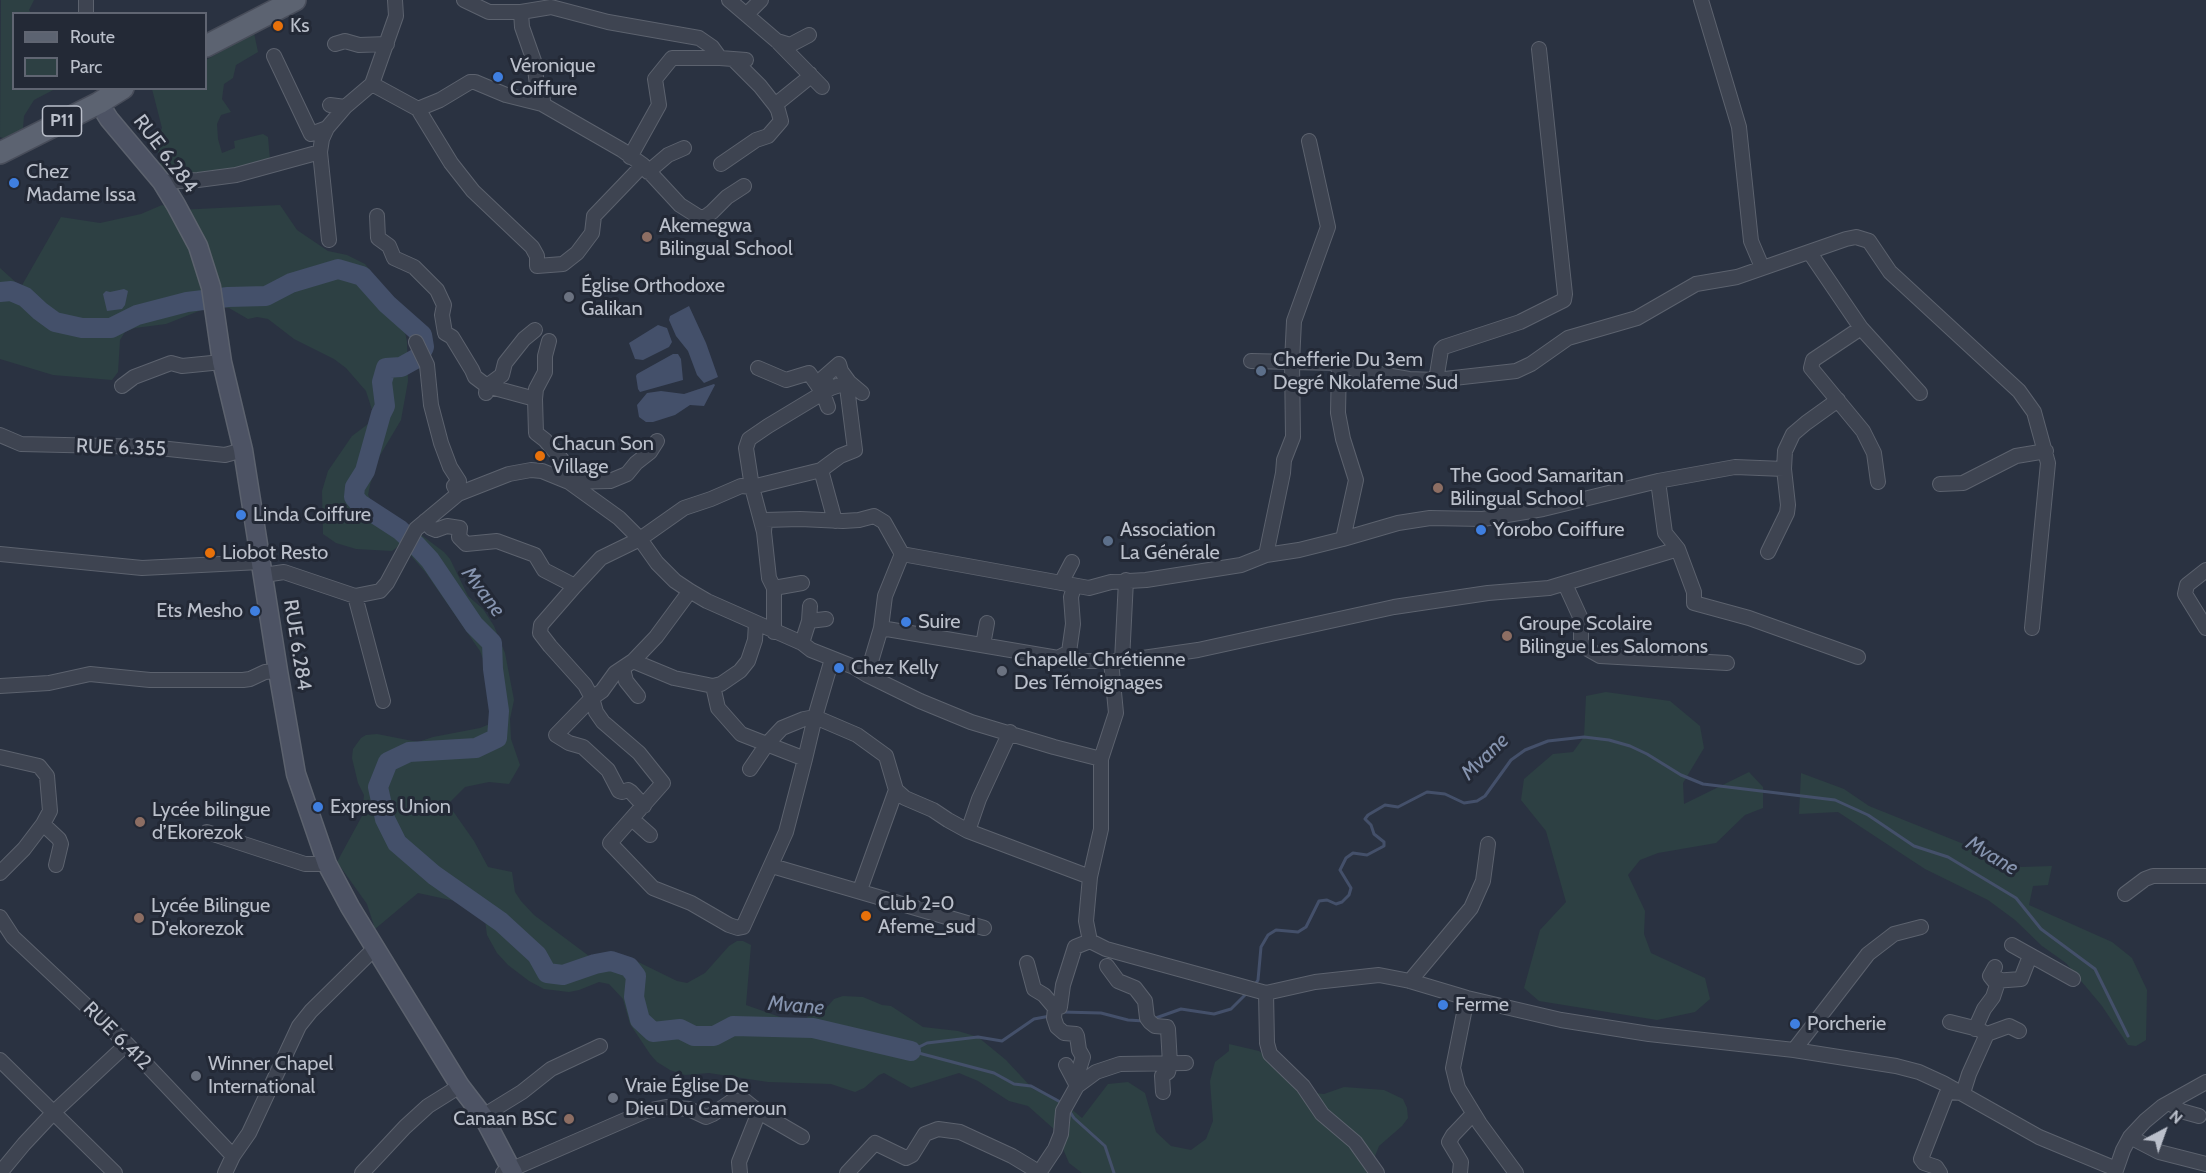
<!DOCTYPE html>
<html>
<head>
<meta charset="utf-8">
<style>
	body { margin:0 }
	#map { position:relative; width:2206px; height:1173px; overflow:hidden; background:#2a3241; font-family:Cabin,sans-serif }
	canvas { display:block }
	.legend { position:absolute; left:12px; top:12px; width:195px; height:78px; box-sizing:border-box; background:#232936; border:2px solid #606572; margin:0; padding:8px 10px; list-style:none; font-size:18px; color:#bbc0cb }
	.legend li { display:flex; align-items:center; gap:12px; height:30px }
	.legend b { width:30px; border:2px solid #606572 }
	.north { position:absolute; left:2134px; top:1101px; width:60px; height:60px; -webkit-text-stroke:4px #232936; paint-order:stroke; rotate:41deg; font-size:16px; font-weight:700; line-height:24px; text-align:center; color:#bbc0cb }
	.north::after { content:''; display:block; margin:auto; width:21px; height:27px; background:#bbc0cb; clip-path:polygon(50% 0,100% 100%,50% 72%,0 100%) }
</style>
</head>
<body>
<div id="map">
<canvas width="2206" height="1173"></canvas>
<ul class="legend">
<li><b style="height:8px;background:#5c6371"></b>Route</li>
<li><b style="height:16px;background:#2d4043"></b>Parc</li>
</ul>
<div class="north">N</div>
</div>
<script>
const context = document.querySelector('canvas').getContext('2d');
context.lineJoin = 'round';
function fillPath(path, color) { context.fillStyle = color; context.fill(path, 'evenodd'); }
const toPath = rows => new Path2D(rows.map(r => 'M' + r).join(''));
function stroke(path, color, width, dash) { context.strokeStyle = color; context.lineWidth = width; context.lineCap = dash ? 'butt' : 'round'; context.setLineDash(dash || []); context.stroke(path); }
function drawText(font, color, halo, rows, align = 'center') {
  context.font = font + ' Cabin,sans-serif'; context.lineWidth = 6; context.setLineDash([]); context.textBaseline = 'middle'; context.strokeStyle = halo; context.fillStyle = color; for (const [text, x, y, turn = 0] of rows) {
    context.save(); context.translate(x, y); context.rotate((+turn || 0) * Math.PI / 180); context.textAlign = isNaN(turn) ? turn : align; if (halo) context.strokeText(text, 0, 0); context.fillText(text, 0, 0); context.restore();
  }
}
fillPath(toPath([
	[1,0,34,0,29,10,31,13,14,14,14,88,55,89,34,100,24,116,23,128,6,139,0,137],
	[254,33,258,52,236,65,233,78,224,84,222,99,231,112,221,115,217,124,218,139,222,153,235,148,234,141,263,134,268,137,270,160,239,171,199,174,162,172,158,154,160,133,162,128,152,89,206,88,206,60],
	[162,205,178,210,280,205,297,230,328,251,347,255,365,264,390,296,403,322,407,342,408,381,401,420,379,457,370,485,368,495,377,511,420,534,444,552,450,559,468,596,483,609,494,626,505,653,514,700,510,719,511,739,520,765,509,784,489,782,465,787,448,804,474,841,488,867,512,872,515,892,521,901,534,915,589,956,626,956,677,981,687,983,705,973,729,946,737,941,743,941,751,945,746,1005,797,1023,828,1006,834,999,843,996,863,997,882,1005,891,1006,923,1027,958,1031,978,1037,1006,1060,1033,1089,1063,1102,1082,1118,1108,1084,1128,1082,1145,1093,1156,1132,1171,1146,1191,1150,1206,1139,1213,1121,1210,1081,1215,1062,1229,1051,1229,1044,1259,1051,1283,1071,1295,1088,1304,1092,1324,1094,1344,1087,1384,1090,1403,1099,1407,1108,1408,1118,1402,1126,1379,1146,1375,1156,1376,1173,1082,1173,1069,1163,1055,1130,1028,1106,1009,1101,978,1081,959,1073,911,1088,884,1073,879,1075,864,1088,855,1092,831,1084,768,1082,709,1073,685,1075,670,1070,657,1062,650,1054,630,1024,623,999,609,984,599,982,579,990,569,992,544,989,529,981,508,965,497,953,487,935,485,920,478,912,455,901,418,893,375,929,367,904,337,862,362,816,364,795,358,783,352,758,353,749,361,738,366,735,377,734,418,742,433,737,480,728,492,723,493,715,487,694,484,662,480,651,426,573,406,550,400,545,392,551,356,549,336,543,323,534,322,491,328,471,352,436,368,424,374,416,366,391,346,368,334,359,294,339,268,319,257,317,248,319,229,308,219,307,209,307,166,324,135,328,125,332,120,340,118,372,112,380,53,375,0,359,0,268,21,287,61,217,100,223,141,214],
	[1606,692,1670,701,1700,726,1704,748,1683,783,1684,804,1749,772,1763,787,1763,808,1745,815,1716,843,1658,853,1640,860,1628,875,1645,911,1644,934,1651,953,1705,978,1710,999,1695,1012,1657,1020,1539,1001,1524,988,1540,930,1566,902,1546,831,1521,800,1524,779,1553,754,1573,752,1584,737,1586,696],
	[1801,773,1844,789,1869,806,2021,867,2052,866,2048,885,2033,886,2029,905,2112,942,2132,958,2147,990,2146,1040,2136,1046,2128,1045,2102,1006,2066,963,2042,946,2015,920,1988,900,1925,869,1838,812,1799,814]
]), '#2d4043');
fillPath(toPath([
	[124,289,128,291,125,305,122,309,107,311,103,294,106,291,110,292],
	[689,306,706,343,718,377,704,383,697,375,688,351,676,336,669,320,670,316],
	[658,325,667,328,672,342,669,347,643,360,635,359,629,343],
	[673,354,678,354,681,359,683,380,640,392,638,389,636,376,637,374],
	[714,384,715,385,704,406,690,405,675,415,653,422,646,422,639,417,637,405,647,393,661,391,684,394]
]), '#44506a');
stroke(toPath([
	[1254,986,1258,980,1261,947,1268,935,1276,930,1298,932,1306,927,1319,901,1327,900,1336,904,1342,902,1349,895,1351,888,1340,870,1346,858,1353,853,1367,855,1384,846,1384,842,1374,834,1371,825,1365,819,1368,815,1385,805,1398,807,1427,792,1445,794,1464,803,1477,801,1485,796,1511,760,1525,750,1548,741,1584,737,1609,740,1630,746,1647,754,1681,775,1703,784,1835,800,1868,815,1914,846,1948,857,2016,898,2041,929,2095,969,2128,1036],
	[1062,1012,1101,1013,1128,1020,1144,1021],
	[1153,1019,1181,1009,1214,1014,1231,1009,1247,993],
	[911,1051,927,1043,978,1037,1002,1041,1034,1019,1050,1016],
	[911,1051,994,1073,1014,1084,1031,1086,1064,1104],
	[1068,1109,1074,1118,1105,1146,1114,1173]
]), '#44506a', 3);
stroke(toPath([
	[0,292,11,291,25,297,40,311,55,322,82,328,111,328,137,315,187,302,228,297,266,296,291,283,338,269,362,276,387,304,422,335,424,347,419,357,401,367,386,368,382,382,385,406,381,414,365,471,355,487,354,497,360,504,400,530,417,546,430,560,474,625,492,643,493,669,499,711,497,738,476,748,409,752,388,762,378,787,385,819,397,843,434,875,501,922,537,955,547,973,563,975,595,964,611,961,629,967,636,976,634,997,640,1020,653,1032,680,1029,694,1036,714,1036,733,1026,813,1028,911,1051]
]), '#44506a', 20);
const street = toPath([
	[86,0,86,14],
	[464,0,489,12,521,12,551,7,608,22,699,38,712,47,720,58],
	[729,0,777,41,822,87],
	[1701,0,1739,127,1751,241,1762,267],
	[521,12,522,27,534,61,537,85,543,100,542,104],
	[747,14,761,0],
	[777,41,790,45,809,35],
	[335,44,345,41,359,45,387,44],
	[274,56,311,134,327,128],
	[372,84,418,109,451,163,473,191,532,247,537,256,537,266,563,264,577,253,592,233,594,216,643,165],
	[330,105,345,107],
	[775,105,806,80,810,74],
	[418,109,440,100,470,82,475,82,506,95,542,104,622,150,643,165,680,205,699,217,705,217,712,212,727,197,744,186],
	[1309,141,1328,227,1294,321,1292,362,1339,363,1356,370,1409,379,1436,380,1516,371,1531,364,1568,338,1637,318,1696,284,1737,277,1846,239,1856,237,1869,241,1890,272,2019,391,2034,412,2048,463,2032,628],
	[630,157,659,105,655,79,672,58,720,58,746,60],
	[721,164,756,140,768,136,781,121,778,110,775,105,760,86,733,59],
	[648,172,668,155,684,148],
	[162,182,198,180,236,175,320,152],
	[377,216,378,238,389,246,394,258,414,267,437,290,444,305,442,315,445,333,452,337,472,370,475,377,487,386,535,399,536,433,545,440,569,468,568,479,569,482,610,481,627,474,636,463,650,452,657,441],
	[329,240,320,152,322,139,327,128,345,107,372,84,396,16,395,0],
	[1810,253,1861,328,1920,393],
	[1861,328,1813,360,1811,368,1863,431,1874,453,1878,482],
	[416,342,427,365,431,405,441,443,450,467,459,481,454,486,458,494],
	[758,368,786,380,809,373,823,393,828,407],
	[1436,380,1441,350,1444,347,1520,322,1564,300,1565,294,1539,49],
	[122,386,134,377,171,363,182,366,222,362],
	[486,393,487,386,502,375,505,363,524,339,535,330],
	[535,399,536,389,545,372,545,356,549,341],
	[0,435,21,444,150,447,225,455,243,450],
	[821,470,835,521],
	[1658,481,1665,533,1678,549,1694,592,1694,603,1749,618,1858,657],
	[1940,484,1963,483,2016,456,2046,451],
	[425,521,431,528,436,530,447,526,460,528,459,537,466,544,497,541,535,555,544,570,575,586,601,558,640,539,684,508,711,499,741,486,752,487,821,470,840,456,855,450,847,387,849,382,841,371,839,364,823,378,831,388],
	[764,532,765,520,800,519,843,521,859,520,874,516,884,522,902,554],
	[1343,539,1398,523,1430,518,1483,519,1543,509,1658,481,1735,467,1784,469],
	[1768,552,1787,513,1788,505,1784,469,1785,451,1793,434,1806,423,1838,400],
	[0,554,142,568,260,562],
	[1266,555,1299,550,1343,539,1356,480,1343,439,1338,413,1339,363],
	[2206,570,2187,585,2185,594,2206,628],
	[264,575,284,572,355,596,380,591,387,583,416,529,458,494,509,474,531,470,542,471,569,482,619,518,640,539,657,563,675,581,690,591,707,601,802,643,811,650,854,667,867,675,881,628,885,596,902,554,1089,588,1111,582,1146,580,1241,565,1266,555,1283,473,1284,460,1293,437,1292,362,1251,361],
	[1061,583,1072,562],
	[1565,584,1581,619,1581,642,1586,648,1600,656,1727,663],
	[575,586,541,625,540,633,550,646,585,685,592,698,556,735,569,743,583,747,608,770,619,791,622,792,628,790,631,792,644,806],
	[774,588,802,583],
	[690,591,656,637,633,661,615,673,602,691,592,698,596,712,603,722,639,753,663,783,610,843,653,888,691,903,729,925,738,928,743,927,786,832,805,759],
	[355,596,383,701],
	[809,621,826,619],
	[881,628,1058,658,1069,652,1073,624,1071,597,1074,587],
	[774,632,774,588,769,578,764,532,752,487,746,448,749,439,768,426,831,388,849,382,862,393],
	[802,643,809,621,810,606],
	[983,645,987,623],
	[1058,658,1080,661,1122,661,1198,650,1394,607,1488,593,1549,588,1678,549],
	[633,661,674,678,713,686,721,684,740,671,748,661,755,640,756,623],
	[1122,661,1126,580],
	[623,669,626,681,638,696],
	[867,675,920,701,971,722,1054,747,1101,759],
	[0,686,49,683,90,674,150,680,243,680,250,679,265,672,278,671],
	[713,686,718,708,741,734,805,759,815,717,857,735,886,756,896,790,905,798,933,810,948,820,968,831,1090,877,1086,921,1090,941,1075,947,1063,985,1060,1007,1055,1008],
	[0,757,39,766,47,776,50,811,43,824,59,839,61,844,56,865],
	[750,769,767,744,782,728,804,719,815,717,832,659],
	[632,819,650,835],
	[968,831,979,799,1010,732],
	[207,832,305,864,327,864],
	[772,866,984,928],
	[0,873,24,849,43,824],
	[1090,877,1101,829,1101,759,1116,713,1111,661],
	[860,890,896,790],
	[2125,894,2145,879,2153,876,2206,876],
	[0,917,13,937,127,1044,233,1156],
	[1090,941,1106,949,1266,993,1315,982,1379,975,1410,981,1467,998,1561,1020,1649,1034,1794,1050,1896,1066,1919,1072,1943,1083,2039,1137,2116,1169],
	[2012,945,2073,979],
	[1027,963,1034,989,1044,995,1055,1008,1054,1018,1057,1027,1064,1033,1076,1034,1077,1036,1079,1050,1083,1057,1075,1082,1077,1086],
	[1107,966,1118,981,1135,988,1145,1001,1147,1018,1150,1022,1155,1026,1167,1027,1168,1029,1170,1064,1168,1072,1162,1076,1163,1092],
	[1995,967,1990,976,1994,981,2021,979,2030,956],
	[1410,981,1471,908,1483,881,1488,844],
	[1266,993,1267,1043,1270,1054,1303,1086,1322,1114,1355,1142,1377,1173],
	[1467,998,1453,1068,1458,1088,1480,1124,1516,1173],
	[1950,1022,1978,1029,1987,1034,2009,1026,2019,1031],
	[1975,1029,1984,1009,1993,997,1999,979],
	[1794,1050,1868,954,1894,934,1921,927],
	[0,1060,115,1173],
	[1066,1065,1075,1082],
	[2170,1103,2181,1111,2199,1116],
	[483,1116,522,1092,551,1069,600,1046],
	[2130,1137,2159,1152,2206,1164],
	[0,1173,24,1144,54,1112,127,1044],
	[225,1173,233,1156,249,1133,299,1026,311,1011,375,948],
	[362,1173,405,1127,428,1106,460,1086],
	[503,1173,646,1111,666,1107,689,1109,706,1117,713,1114,732,1101,744,1100,759,1112,802,1137],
	[740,1173,739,1162,759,1112],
	[847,1173,875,1143,906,1158,912,1155,925,1134,938,1129,960,1132,1012,1156,1032,1168,1036,1173],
	[1039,1173,1055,1149,1061,1134,1063,1111,1077,1086,1096,1072,1120,1064,1186,1063],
	[1460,1173,1461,1162,1449,1142,1453,1135,1473,1114],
	[1940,1173,1936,1167,1924,1163,1921,1159,1946,1095,1949,1092,1963,1093,1969,1074,1987,1034],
	[2115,1173,2123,1150,2130,1137,2145,1121,2163,1106,2206,1082]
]);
const secondary = toPath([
	[99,103,109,119,162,182,176,205,198,246,211,287,222,362,243,450,278,671,296,774,327,864,350,907,460,1086,483,1116,513,1173]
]);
const primary = toPath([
	[206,46,295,0],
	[0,153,99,103,123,88]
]);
stroke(street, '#5c626e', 16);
stroke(secondary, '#5c626e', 21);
stroke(primary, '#484d5a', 24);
stroke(street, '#3e4451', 14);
stroke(secondary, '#4d5364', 18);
stroke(primary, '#5c6371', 21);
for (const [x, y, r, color] of [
	[278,26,6,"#e8710a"],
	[498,77,6,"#3f7fe0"],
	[14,183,6,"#3f7fe0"],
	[647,237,6,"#8d6e63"],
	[569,297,6,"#6b7280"],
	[1261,371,6,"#5c6f8a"],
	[540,456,6,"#e8710a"],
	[1438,488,6,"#8d6e63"],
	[241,515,6,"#3f7fe0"],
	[1481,530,6,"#3f7fe0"],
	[1108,541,6,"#5c6f8a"],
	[210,553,6,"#e8710a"],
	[255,611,6,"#3f7fe0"],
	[906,622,6,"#3f7fe0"],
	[1507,636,6,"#8d6e63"],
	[839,668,6,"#3f7fe0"],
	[1002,671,6,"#6b7280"],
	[318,807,6,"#3f7fe0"],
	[140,822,6,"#8d6e63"],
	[866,916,6,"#e8710a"],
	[139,918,6,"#8d6e63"],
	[1443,1005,6,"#3f7fe0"],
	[1795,1024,6,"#3f7fe0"],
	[196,1076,6,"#6b7280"],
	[613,1098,6,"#6b7280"],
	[569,1119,6,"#8d6e63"]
]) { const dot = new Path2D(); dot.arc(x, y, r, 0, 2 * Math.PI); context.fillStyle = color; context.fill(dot); stroke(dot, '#232936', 2); }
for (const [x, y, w] of [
	[62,121,39]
]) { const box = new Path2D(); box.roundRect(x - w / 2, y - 15, w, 30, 4.5); context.fillStyle = '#232936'; context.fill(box); stroke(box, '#bbc0cb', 1.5); }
drawText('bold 18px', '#bbc0cb', null, [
	["P11",62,121]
]);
drawText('20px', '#bbc0cb', '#232936', [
	["Ks",290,26],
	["Véronique",510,66],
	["Coiffure",510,89],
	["Chez",26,172],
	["Madame Issa",26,195],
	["Akemegwa",659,226],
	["Bilingual School",659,249],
	["Église Orthodoxe",581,286],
	["Galikan",581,309],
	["Chefferie Du 3em",1273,360],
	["Degré Nkolafeme Sud",1273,383],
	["Chacun Son",552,444],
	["Village",552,467],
	["The Good Samaritan",1450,476],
	["Bilingual School",1450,499],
	["Linda Coiffure",253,515],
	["Association",1120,530],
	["La Générale",1120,553],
	["Yorobo Coiffure",1493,530],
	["Liobot Resto",222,553],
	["Ets Mesho",243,611,"right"],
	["Suire",918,622],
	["Groupe Scolaire",1519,624],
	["Bilingue Les Salomons",1519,647],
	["Chapelle Chrétienne",1014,660],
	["Des Témoignages",1014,683],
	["Chez Kelly",851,668],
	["Express Union",330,807],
	["Lycée bilingue",152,810],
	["d’Ekorezok",152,833],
	["Club 2=0",878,904],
	["Afeme_sud",878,927],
	["Lycée Bilingue",151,906],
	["D'ekorezok",151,929],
	["Ferme",1455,1005],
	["Porcherie",1807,1024],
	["Winner Chapel",208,1064],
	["International",208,1087],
	["Vraie Église De",625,1086],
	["Dieu Du Cameroun",625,1109],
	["Canaan BSC",557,1119,"right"]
], 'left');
drawText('20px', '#bbc0cb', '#232936', [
	["RUE 6.284",165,154,53],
	["RUE 6.355",121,448,2],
	["RUE 6.284",297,645,81],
	["RUE 6.412",117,1036,45]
]);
drawText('italic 21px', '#8694af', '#232936', [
	["Mvane",483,592,53],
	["Mvane",1485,757,-44],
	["Mvane",1992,856,31],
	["Mvane",796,1006,5]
]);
</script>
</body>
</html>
